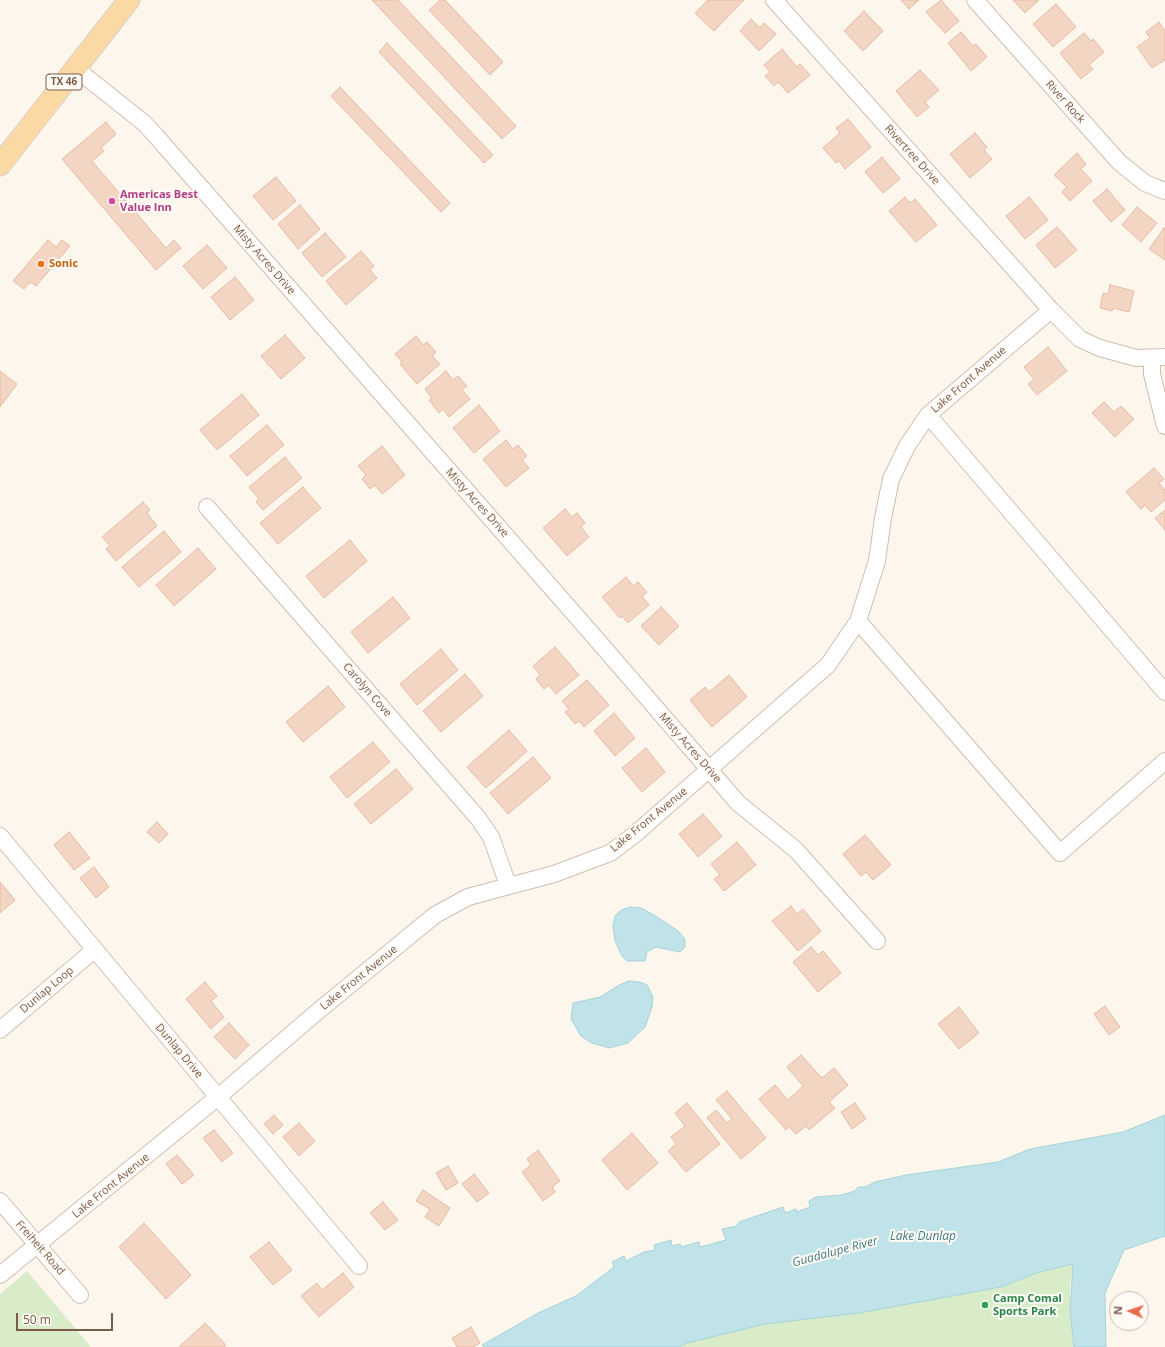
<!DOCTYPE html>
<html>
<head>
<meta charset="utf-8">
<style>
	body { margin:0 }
	#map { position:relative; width:1165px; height:1347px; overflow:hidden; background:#fdf6ec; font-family:"Open Sans",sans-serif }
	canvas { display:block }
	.north { position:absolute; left:1109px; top:1291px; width:40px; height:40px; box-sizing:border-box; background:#fffaf3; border:1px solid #cabbb1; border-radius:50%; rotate:273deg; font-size:11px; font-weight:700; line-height:16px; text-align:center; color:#7a5c4d }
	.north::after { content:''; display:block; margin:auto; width:14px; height:18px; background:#e76f51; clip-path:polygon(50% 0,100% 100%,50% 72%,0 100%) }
	.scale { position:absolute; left:16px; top:1313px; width:97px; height:18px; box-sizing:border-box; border:2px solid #7a5c4d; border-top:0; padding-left:5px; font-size:12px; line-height:14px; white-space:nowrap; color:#7a5c4d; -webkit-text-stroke:3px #fffaf3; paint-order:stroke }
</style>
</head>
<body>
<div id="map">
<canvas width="1165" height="1347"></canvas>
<div class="north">N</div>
<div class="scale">50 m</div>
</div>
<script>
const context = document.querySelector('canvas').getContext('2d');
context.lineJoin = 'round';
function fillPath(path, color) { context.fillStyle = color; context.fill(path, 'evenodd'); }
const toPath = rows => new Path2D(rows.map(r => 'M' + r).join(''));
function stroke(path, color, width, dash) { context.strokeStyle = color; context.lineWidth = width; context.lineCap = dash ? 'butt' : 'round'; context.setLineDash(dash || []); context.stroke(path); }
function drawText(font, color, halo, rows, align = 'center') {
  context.font = font + ' "Open Sans",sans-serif'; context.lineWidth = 4; context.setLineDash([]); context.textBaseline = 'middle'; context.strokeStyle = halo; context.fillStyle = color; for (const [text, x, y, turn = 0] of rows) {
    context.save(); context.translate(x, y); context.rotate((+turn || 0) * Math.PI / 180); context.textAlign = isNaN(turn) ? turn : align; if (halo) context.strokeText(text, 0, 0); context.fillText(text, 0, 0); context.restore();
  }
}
fillPath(toPath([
	[1074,1264,1070,1286,1070,1311,1074,1347,679,1347,687,1343,765,1324,859,1313,1001,1287,1036,1273],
	[27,1271,91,1347,0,1347,0,1294]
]), '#d8ecc9');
const water = toPath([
	[630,907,641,908,654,915,678,931,685,939,685,947,680,952,656,947,647,952,645,961,627,961,622,956,615,941,613,926,615,916,621,910,630,907],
	[629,981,640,982,647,985,653,997,652,1007,645,1027,628,1043,609,1048,592,1043,581,1036,571,1019,573,1003,600,997,619,985,629,981],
	[1165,1115,1165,1236,1124,1250,1105,1293,1106,1347,1074,1347,1070,1311,1073,1264,1036,1273,1001,1287,859,1313,765,1324,687,1343,679,1347,484,1347,482,1345,538,1313,576,1296,614,1267,612,1262,624,1256,626,1261,644,1252,655,1250,654,1245,671,1240,672,1246,680,1244,681,1247,699,1242,700,1247,726,1240,722,1229,737,1226,739,1222,783,1207,785,1213,796,1209,797,1212,810,1207,809,1201,816,1197,841,1195,855,1191,858,1187,865,1187,875,1182,906,1175,998,1162,1030,1149,1123,1132,1165,1115]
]);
fillPath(water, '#bfe3e8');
stroke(water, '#a5d3da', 1);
const building = toPath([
	[372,0,398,0,516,126,502,139,372,0],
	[440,0,445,0,503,62,490,75,429,10,440,0],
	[708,0,744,0,714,31,695,13,708,0],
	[901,0,919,0,909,9,901,0],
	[941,0,959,21,945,33,926,12,941,0],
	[1013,0,1039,0,1025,13,1013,0],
	[1056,4,1076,27,1053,47,1033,24,1056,4],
	[864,11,883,31,863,51,844,31,864,11],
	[751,19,760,28,764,23,776,34,759,51,740,31,751,19],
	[1159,22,1165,31,1165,60,1152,68,1137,47,1150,38,1146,32,1159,22],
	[961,32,973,46,976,44,987,57,971,71,948,43,961,32],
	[1084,33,1091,41,1093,39,1104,52,1089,65,1093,69,1081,79,1060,53,1084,33],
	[387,43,493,155,484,163,379,52,387,43],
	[782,49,797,67,800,64,810,75,788,93,778,82,774,86,765,76,770,72,764,65,782,49],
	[920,70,939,90,925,102,929,107,917,117,896,91,920,70],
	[340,87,450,203,441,212,331,96,340,87],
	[848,119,871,147,845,169,839,161,836,163,823,148,840,133,836,128,848,119],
	[106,122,116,134,101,148,104,151,92,161,166,248,174,240,181,248,156,270,62,159,106,122],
	[975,133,987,147,984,150,992,159,970,178,950,154,975,133],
	[1077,153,1086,164,1081,169,1092,181,1070,201,1062,192,1067,187,1054,175,1077,153],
	[882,157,900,179,883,193,865,172,882,157],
	[276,177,296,201,273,220,253,196,276,177],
	[1107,189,1125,210,1111,222,1093,201,1107,189],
	[905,197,910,203,915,199,937,225,916,242,889,211,905,197],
	[1029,197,1048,220,1025,239,1006,216,1029,197],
	[300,205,320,229,298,249,278,224,300,205],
	[1137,207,1157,223,1141,242,1122,225,1137,207],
	[1057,227,1077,250,1055,268,1036,245,1057,227],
	[1164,228,1165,228,1165,260,1149,249,1164,228],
	[325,233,346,257,322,277,302,253,325,233],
	[48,240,56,247,62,240,70,246,36,286,30,282,24,289,13,281,48,240],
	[207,245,227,268,203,289,183,266,207,245],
	[361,251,374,266,370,270,377,278,346,305,326,281,361,251],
	[235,277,254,300,230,320,211,297,235,277],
	[1110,285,1134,291,1129,312,1113,308,1112,311,1100,308,1103,293,1108,294,1110,285],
	[285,335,305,358,281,379,261,356,285,335],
	[416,336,423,345,427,342,436,352,432,356,440,364,417,384,400,364,402,362,395,354,416,336],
	[1048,347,1067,371,1037,395,1028,384,1034,379,1024,367,1048,347],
	[0,371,17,384,0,407,0,371],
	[446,371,453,380,458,376,467,386,462,390,470,399,449,417,443,409,439,413,429,400,432,398,425,389,446,371],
	[242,394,259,415,217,450,200,430,242,394],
	[1104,402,1114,412,1121,406,1134,419,1115,437,1092,413,1104,402],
	[479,405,500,431,474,453,453,428,479,405],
	[267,425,284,445,247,476,230,456,267,425],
	[506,440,513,449,518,445,527,456,522,460,529,468,506,487,483,459,506,440],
	[382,446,405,475,382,494,375,485,370,489,362,479,366,475,358,466,382,446],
	[285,457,302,478,263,510,256,502,259,499,249,487,285,457],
	[1154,468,1164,479,1159,483,1165,490,1165,500,1151,512,1145,505,1141,509,1126,492,1154,468],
	[303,487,321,508,278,544,260,523,303,487],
	[143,502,150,510,147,513,157,526,116,561,106,549,110,546,102,537,143,502],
	[565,509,572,517,577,513,585,523,581,527,589,537,567,556,543,528,565,509],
	[1165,510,1165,530,1155,518,1165,510],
	[164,531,181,552,139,587,122,567,164,531],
	[350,540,367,561,324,598,306,576,350,540],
	[198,548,216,569,174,606,156,585,198,548],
	[626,577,633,586,638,582,647,592,642,596,649,605,628,623,622,616,620,618,602,597,626,577],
	[393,597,410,618,368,653,351,632,393,597],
	[661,607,679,626,659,645,641,626,661,607],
	[555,647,579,675,556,694,549,685,544,689,536,679,540,675,533,666,555,647],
	[441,649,458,670,417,705,400,684,441,649],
	[465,674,483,696,441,732,423,711,465,674],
	[729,675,747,697,712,727,690,700,705,687,709,692,729,675],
	[587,680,609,705,584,727,579,721,575,724,565,712,569,709,562,701,587,680],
	[328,686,345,707,303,742,286,722,328,686],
	[614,713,635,738,615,756,594,731,614,713],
	[509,730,527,751,486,788,467,767,509,730],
	[373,742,390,762,347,798,330,777,373,742],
	[646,748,665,772,642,792,622,768,646,748],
	[533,757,551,778,508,814,490,793,533,757],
	[396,769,413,789,371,824,354,804,396,769],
	[703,814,722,836,698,857,679,834,703,814],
	[157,822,168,834,159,843,147,832,157,822],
	[69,832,90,858,74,870,54,845,69,832],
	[865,835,891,865,873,880,866,872,861,876,843,854,865,835],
	[737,842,756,865,724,891,714,879,720,875,711,864,737,842],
	[94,867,109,887,96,898,80,878,94,867],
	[0,882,15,900,0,913,0,882],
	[791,906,797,914,803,909,821,931,798,951,772,921,791,906],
	[811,947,818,955,823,951,841,973,818,992,793,962,811,947],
	[205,982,217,996,211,1001,224,1017,211,1029,186,999,205,982],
	[1105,1006,1120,1027,1109,1035,1094,1014,1105,1006],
	[959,1007,979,1033,959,1049,938,1024,959,1007],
	[229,1023,249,1045,235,1059,214,1037,229,1023],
	[801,1055,822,1078,834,1068,848,1085,829,1102,835,1108,809,1130,806,1126,796,1134,789,1127,786,1130,759,1099,775,1085,788,1100,803,1086,787,1067,801,1055],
	[727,1091,766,1138,741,1159,707,1118,716,1110,727,1123,732,1119,716,1100,727,1091],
	[687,1103,720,1144,686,1172,668,1151,676,1144,671,1137,685,1126,675,1113,687,1103],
	[855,1103,866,1119,852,1129,841,1112,855,1103],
	[274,1115,283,1125,273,1134,264,1124,274,1115],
	[299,1123,315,1141,299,1156,283,1137,299,1123],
	[214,1130,233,1153,222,1162,203,1138,214,1130],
	[632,1133,658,1163,627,1190,602,1160,632,1133],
	[538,1150,560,1181,552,1187,555,1192,543,1201,522,1172,531,1165,527,1159,538,1150],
	[177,1155,194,1175,182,1184,166,1164,177,1155],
	[448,1166,458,1183,446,1190,436,1173,448,1166],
	[474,1174,489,1193,477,1202,462,1184,474,1174],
	[423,1190,450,1208,439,1226,425,1217,430,1209,416,1201,423,1190],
	[383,1202,398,1220,385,1230,370,1213,383,1202],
	[144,1223,191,1275,166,1299,119,1247,144,1223],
	[269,1242,292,1270,273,1285,250,1257,269,1242],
	[343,1273,354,1287,319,1317,301,1296,317,1283,322,1290,343,1273],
	[205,1323,226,1345,224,1347,179,1347,205,1323],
	[471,1327,480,1343,473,1347,457,1347,452,1338,471,1327]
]);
fillPath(building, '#f3d5c3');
stroke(building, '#e6bba3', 1);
const minor = toPath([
	[774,0,1051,310],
	[975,0,1119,162,1145,183,1165,191],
	[75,68,144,123,156,136,598,641,738,803,796,850,877,941],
	[1152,358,1152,374,1165,426],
	[928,415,1165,692],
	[207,507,478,818,491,837,508,885],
	[858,621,1060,853,1165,761],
	[0,836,359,1266],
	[0,1030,94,950],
	[0,1201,80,1295],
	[0,1275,218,1097,317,1012,435,915,468,897,554,874,610,853,634,835,828,665,858,621,877,561,883,518,891,479,907,446,928,415,1051,310,1080,339,1100,348,1136,358,1165,357]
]);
const major = toPath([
	[0,165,129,0]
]);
stroke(minor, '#d1beb0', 18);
stroke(major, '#dad1cd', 23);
stroke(minor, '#fff', 16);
stroke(major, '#fbd9a5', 21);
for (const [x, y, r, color] of [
	[112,201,4,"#d1479c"],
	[41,264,4,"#e8710a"],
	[985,1305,4,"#2e9e5b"]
]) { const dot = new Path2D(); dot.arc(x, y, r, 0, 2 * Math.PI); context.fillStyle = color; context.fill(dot); stroke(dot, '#fffaf3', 1.5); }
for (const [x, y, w] of [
	[64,82,36]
]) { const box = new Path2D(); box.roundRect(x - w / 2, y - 8, w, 16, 3); context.fillStyle = '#fffaf3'; context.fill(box); stroke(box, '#7a5c4d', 1); }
drawText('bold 10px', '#7a5c4d', null, [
	["TX 46",64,82]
]);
drawText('11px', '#7a5c4d', '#fffaf3', [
	["River Rock",1065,102,48],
	["Rivertree Drive",912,155,48],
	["Misty Acres Drive",264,260,49],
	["Lake Front Avenue",969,380,-41],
	["Misty Acres Drive",477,503,48],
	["Carolyn Cove",367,690,49],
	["Misty Acres Drive",690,748,49],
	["Lake Front Avenue",649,820,-39],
	["Lake Front Avenue",359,978,-39],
	["Dunlap Loop",47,990,-40],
	["Dunlap Drive",179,1051,50],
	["Lake Front Avenue",111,1186,-39],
	["Freiheit Road",40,1248,49]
]);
drawText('bold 11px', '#b23c85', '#fffaf3', [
	["Americas Best",120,195],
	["Value Inn",120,208]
], 'left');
drawText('bold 11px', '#c56008', '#fffaf3', [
	["Sonic",49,264]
], 'left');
drawText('bold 11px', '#27864d', '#fffaf3', [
	["Camp Comal",993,1299],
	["Sports Park",993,1312]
], 'left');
drawText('italic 12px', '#437c86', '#fffaf3', [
	["Lake Dunlap",923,1237],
	["Guadalupe River",835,1252,-15]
]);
</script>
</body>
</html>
